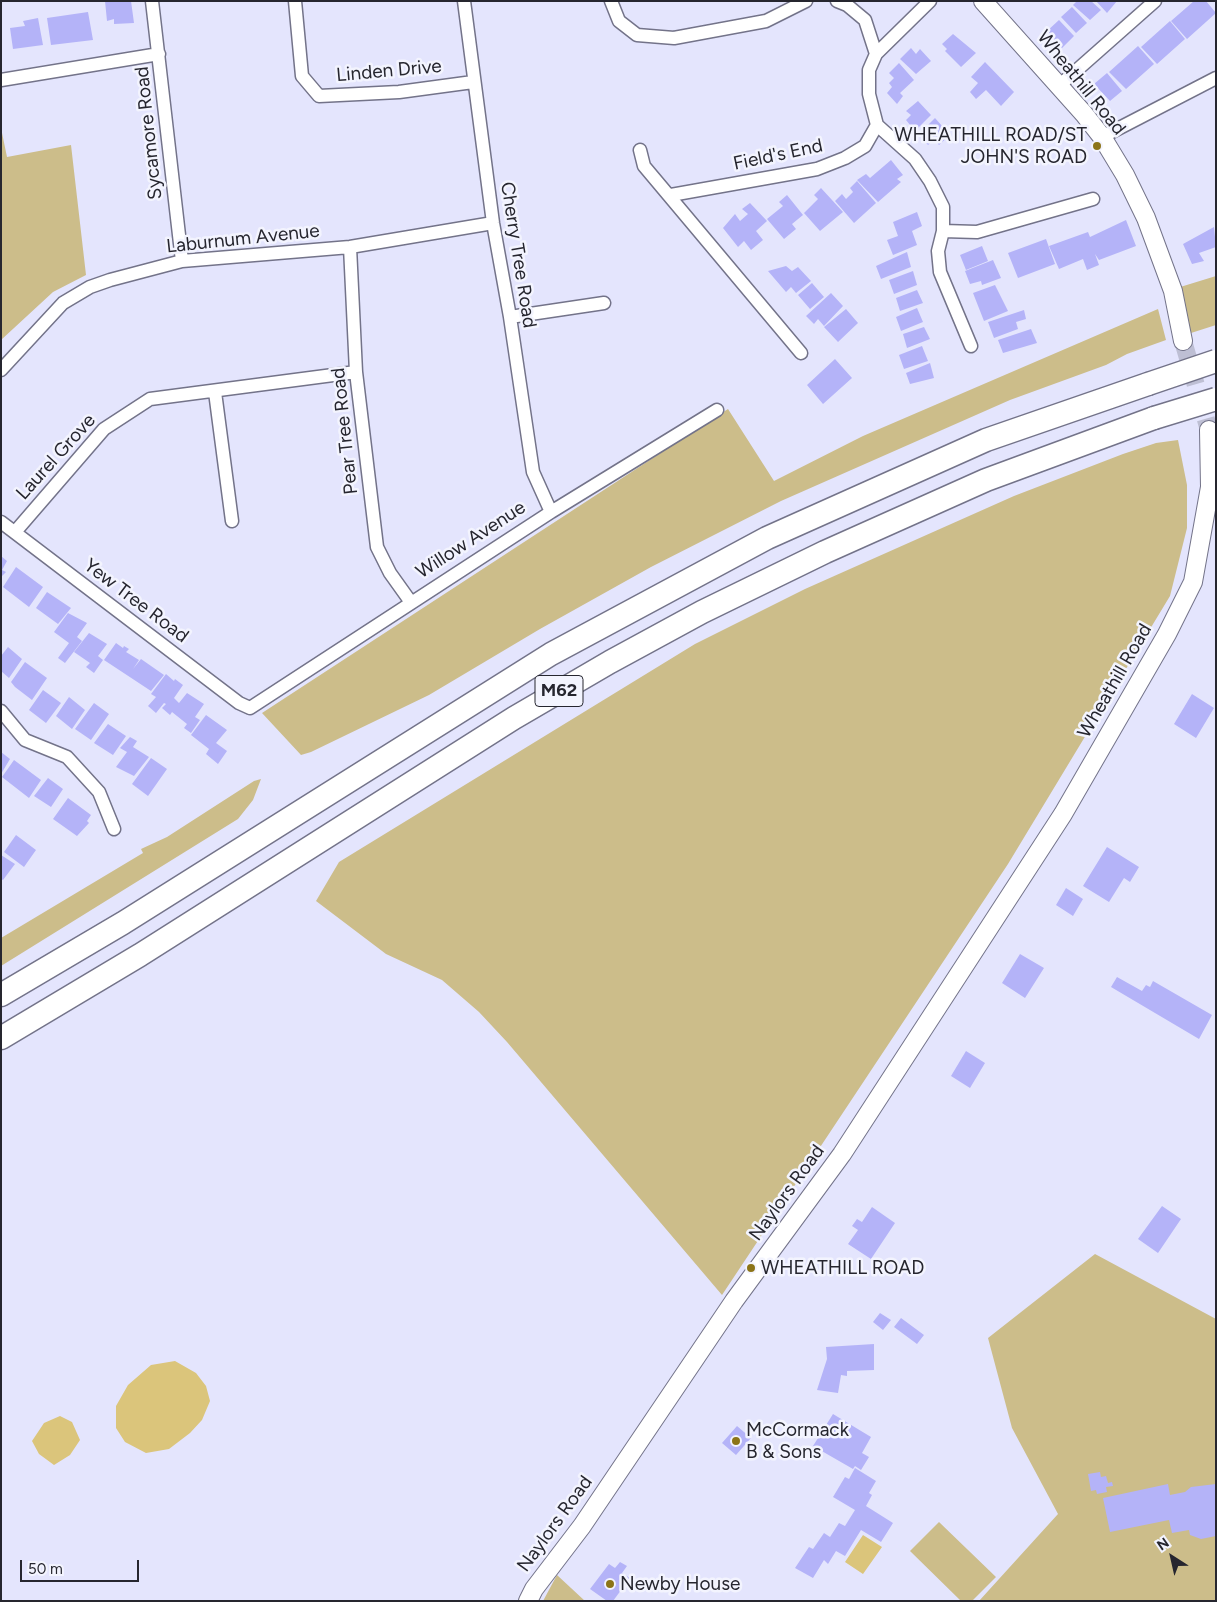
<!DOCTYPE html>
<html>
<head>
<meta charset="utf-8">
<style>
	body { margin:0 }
	#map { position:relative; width:1217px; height:1602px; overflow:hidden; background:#e4e5fd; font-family:Figtree,sans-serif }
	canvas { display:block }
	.frame { position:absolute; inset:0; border:2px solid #26262f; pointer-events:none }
	.north { position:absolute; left:1147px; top:1532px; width:50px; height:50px; -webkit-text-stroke:4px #f3f4fe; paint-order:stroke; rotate:325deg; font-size:14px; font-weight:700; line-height:20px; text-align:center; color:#26262f }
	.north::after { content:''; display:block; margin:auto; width:18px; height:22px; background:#26262f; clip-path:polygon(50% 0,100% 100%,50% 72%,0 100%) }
	.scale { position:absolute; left:20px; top:1560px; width:119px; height:22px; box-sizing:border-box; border:2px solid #26262f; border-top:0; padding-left:6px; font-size:15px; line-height:18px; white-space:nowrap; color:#26262f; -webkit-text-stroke:4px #f3f4fe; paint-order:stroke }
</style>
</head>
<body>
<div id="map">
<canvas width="1217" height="1602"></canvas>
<div class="frame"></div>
<div class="north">N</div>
<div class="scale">50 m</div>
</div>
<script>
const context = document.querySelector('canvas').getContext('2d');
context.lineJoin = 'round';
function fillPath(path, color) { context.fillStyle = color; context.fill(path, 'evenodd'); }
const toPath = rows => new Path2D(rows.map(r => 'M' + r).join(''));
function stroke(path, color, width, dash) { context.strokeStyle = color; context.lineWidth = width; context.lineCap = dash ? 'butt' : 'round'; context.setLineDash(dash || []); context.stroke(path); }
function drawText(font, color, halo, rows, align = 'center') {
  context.font = font + ' Figtree,sans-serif'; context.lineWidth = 5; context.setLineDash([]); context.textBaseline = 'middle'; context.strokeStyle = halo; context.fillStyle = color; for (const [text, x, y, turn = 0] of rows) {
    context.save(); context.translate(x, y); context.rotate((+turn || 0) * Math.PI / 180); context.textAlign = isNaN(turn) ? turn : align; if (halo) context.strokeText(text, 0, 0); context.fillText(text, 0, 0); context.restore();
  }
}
fillPath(toPath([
	[1,128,7,157,71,145,86,275,53,292,1,340],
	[1216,276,1216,325,1191,333,1177,288],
	[1158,309,1166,340,1127,354,1106,365,1010,400,781,501,651,567,540,629,429,695,311,752,301,755,262,713,728,409,774,481,863,436],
	[1178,440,1187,485,1187,528,1170,596,1008,864,722,1295,507,1042,479,1012,442,980,386,954,316,901,339,862,695,644,805,589,1014,496,1123,454,1156,443],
	[261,779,253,800,238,819,1,966,1,938,143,853,141,849,167,837,254,781],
	[1095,1254,1216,1319,1216,1601,979,1601,1058,1514,1012,1428,988,1338],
	[939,1522,996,1577,972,1601,961,1601,910,1551],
	[557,1575,585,1601,543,1601]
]), '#ccbd8a');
fillPath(toPath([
	[175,1361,196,1373,206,1386,210,1401,202,1420,190,1433,169,1449,146,1453,125,1442,116,1428,116,1406,128,1385,151,1365],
	[60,1416,72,1422,80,1440,70,1455,54,1465,39,1454,32,1441,44,1423],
	[863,1535,882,1547,863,1574,845,1562]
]), '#dbc57b');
fillPath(toPath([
	[105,1,131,1,134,23,114,24,114,19,107,21],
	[1077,1,1091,1,1101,10,1090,20,1073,5],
	[1096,1,1117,1,1107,13],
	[1194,1,1206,1,1216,13,1187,39,1171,21],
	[1072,7,1087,23,1076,33,1061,17],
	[88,12,93,40,51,45,47,18],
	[38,18,43,45,13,49,10,28,25,26,23,21],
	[1059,20,1074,36,1062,48,1046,32],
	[1170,21,1185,39,1157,64,1141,47],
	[953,34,976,53,961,67,945,51,947,49,942,44],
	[1138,46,1154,64,1126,89,1109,72],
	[911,48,916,54,920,49,931,61,916,74,900,59],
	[985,62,1014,92,1001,106,986,90,976,99,970,92,978,83,971,77],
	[899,63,914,80,900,93,903,96,897,104,887,93,892,87,889,83,894,78,889,73],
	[1107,73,1122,91,1110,101,1094,84],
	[918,101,931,115,915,131,906,120,911,115,906,111],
	[935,118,950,135,939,145,934,139,928,145,919,134],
	[891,160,903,175,897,179,901,182,878,202,857,180,866,174,870,178],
	[857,181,876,203,854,223,835,201,842,194,846,199,853,192,850,188],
	[821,188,843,212,820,231,804,213,818,199,814,195],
	[787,195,803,215,792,224,796,229,784,239,767,219,783,206,779,202],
	[750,203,767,221,756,231,763,240,751,250,744,241,738,247,723,228,735,214,740,221,748,214,742,209],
	[917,212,922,226,912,231,917,245,893,255,887,240,898,236,893,222],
	[1126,220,1136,246,1099,260,1095,254,1099,265,1087,270,1083,259,1059,269,1049,246,1088,232,1090,237],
	[1214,227,1216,247,1199,253,1204,261,1192,264,1183,244],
	[1046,239,1055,264,1018,278,1008,253],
	[982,246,988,261,966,270,960,255],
	[907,252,911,267,881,279,876,266],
	[993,260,1001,278,982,285,981,281,970,284,965,271],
	[786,266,792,271,798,267,811,281,796,293,791,287,786,292,768,271],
	[913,271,917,285,894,294,889,280],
	[812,283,824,297,810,309,798,295],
	[995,285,1008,311,984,321,973,293],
	[917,290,923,303,900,311,896,298],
	[831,293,843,306,824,326,818,319,814,324,806,316],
	[917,308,923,322,901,331,896,317],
	[846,309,858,323,838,342,824,327],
	[1024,310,1026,319,1016,322,1018,329,994,338,988,322],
	[924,327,930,339,907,348,903,334],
	[1031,329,1037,343,1003,353,998,340],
	[922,346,928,361,904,369,899,355],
	[835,359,852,378,823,404,807,385],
	[930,363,934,378,910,384,906,373],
	[1,556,7,561,2,570,6,572,1,577],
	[16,567,43,587,29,607,3,587],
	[47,592,71,608,58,624,36,608],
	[68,613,87,623,77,637,82,641,65,663,58,658,69,643,54,632],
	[89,633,107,644,98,656,103,660,94,673,86,667,90,663,74,652],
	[116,643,123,648,124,646,129,649,126,652,139,660,133,669,141,659,164,675,151,691,104,660],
	[8,647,22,659,9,678,1,671,1,656],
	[25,662,47,678,32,700,15,687,11,682],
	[166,674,174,681,175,679,183,685,174,698,179,703,187,693,204,704,195,717,200,720,191,733,184,728,187,724,172,712,170,715,162,708,166,704,164,703,156,713,148,706,156,697,151,694],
	[43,690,61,703,46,723,29,710],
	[1192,694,1214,708,1196,738,1174,724],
	[69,697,85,710,72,729,56,716],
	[94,703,109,714,91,740,75,729],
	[206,715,227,730,216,743,227,751,218,764,206,754,209,749,191,735],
	[108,724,126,736,113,755,94,743],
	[130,737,137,741,133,747,149,757,134,776,116,767,127,752,120,748],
	[1,752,10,759,1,774],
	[151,758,167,769,148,796,132,784],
	[14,760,41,780,29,798,2,777],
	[48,778,63,789,51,807,34,796],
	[68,798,91,815,87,821,89,823,77,836,53,819],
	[16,835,36,850,24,867,4,852],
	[1107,847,1139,867,1130,882,1124,878,1109,902,1083,886],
	[1,855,15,864,3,880,1,879],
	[1066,888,1083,899,1073,916,1056,905],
	[1020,954,1044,968,1025,998,1002,983],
	[1117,977,1142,991,1146,985,1150,987,1153,981,1212,1015,1199,1039,1111,987],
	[966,1051,985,1063,970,1088,951,1076],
	[1162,1206,1181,1219,1158,1253,1138,1239],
	[872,1207,895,1223,871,1259,848,1244,858,1230,852,1226,857,1219,862,1222],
	[880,1313,891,1320,883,1330,873,1322],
	[901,1318,924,1335,917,1344,894,1327],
	[874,1344,874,1370,847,1371,847,1376,841,1375,838,1393,817,1390,827,1359,826,1347],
	[833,1414,871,1437,862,1453,869,1457,861,1470,855,1466,853,1469,813,1446],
	[737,1426,751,1438,736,1455,722,1443],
	[855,1468,876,1481,869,1493,872,1495,866,1506,893,1523,881,1542,861,1530,845,1556,836,1551,828,1564,824,1560,813,1578,795,1568,809,1547,813,1549,824,1533,830,1537,839,1523,845,1526,855,1510,833,1497,845,1477,849,1479],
	[1100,1472,1101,1477,1106,1476,1108,1483,1112,1482,1113,1486,1106,1487,1107,1492,1097,1494,1096,1490,1091,1491,1088,1474],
	[1168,1484,1170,1495,1185,1492,1191,1487,1216,1484,1216,1536,1201,1539,1190,1535,1189,1530,1172,1533,1169,1520,1110,1532,1103,1498],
	[620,1562,627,1566,622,1573,630,1578,613,1601,607,1601,590,1589,609,1564,615,1568]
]), '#b4b3f8');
stroke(toPath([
	[1183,341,1209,430]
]), '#bebfd4', 18, [18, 9]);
const street = toPath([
	[152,1,182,261],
	[295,1,302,76,319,96,399,92,473,82],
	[464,1,493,223,510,317,533,472,551,512],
	[611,1,619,21,637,35,674,38,766,21,806,1],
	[837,1,847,5,865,20,876,54],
	[1,80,159,54],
	[1060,85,1155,1],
	[877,125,915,159,930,181,943,207,943,231],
	[1102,137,1216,78],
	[640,150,644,166,801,353],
	[671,195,817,169,845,158,865,146,877,125,869,94,869,70,876,54,930,1],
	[350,247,356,372,377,547,390,573,410,601],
	[510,317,604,303],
	[971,346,940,272,938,251,943,231,977,232,1093,199],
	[1,370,63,303,90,287,110,280,182,261,350,247,493,223],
	[215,392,232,521],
	[1,522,239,703,250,708,551,512,717,410],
	[15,532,104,429,150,399,356,372],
	[1,711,25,740,67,757,99,792,114,829]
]);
const secondary = toPath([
	[983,1,1084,114,1102,137,1125,175,1146,218,1173,291,1183,341],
	[528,1601,534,1589,582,1526,734,1301,842,1154,1063,814,1167,634,1193,582,1210,487,1209,430]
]);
const highway = toPath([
	[1,995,123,923,551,654,767,538,986,440,1148,384],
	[1,1038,140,955,514,718,610,662,702,612,825,552,986,480,1154,418]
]);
stroke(street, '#737389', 15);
stroke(secondary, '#737389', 20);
stroke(highway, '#737389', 25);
stroke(street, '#fff', 12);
stroke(secondary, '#fff', 18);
stroke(highway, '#fff', 22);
const highwayBridge = toPath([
	[1148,384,1216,361],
	[1154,418,1216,399]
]);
stroke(highwayBridge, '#737389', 25, []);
stroke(highwayBridge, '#fff', 22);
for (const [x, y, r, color] of [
	[1097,146,5,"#8c7418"],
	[751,1268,5,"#8c7418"],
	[736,1441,5,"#8c7418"],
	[610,1584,5,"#8c7418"]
]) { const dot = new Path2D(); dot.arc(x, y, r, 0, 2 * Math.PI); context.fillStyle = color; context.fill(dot); stroke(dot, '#f3f4fe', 2); }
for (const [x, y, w] of [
	[559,691,48]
]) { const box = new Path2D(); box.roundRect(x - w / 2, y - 15.5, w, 31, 4); context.fillStyle = '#f3f4fe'; context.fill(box); stroke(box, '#26262f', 1); }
drawText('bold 18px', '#26262f', null, [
	["M62",559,691]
]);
drawText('19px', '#26262f', '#f3f4fe', [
	["Linden Drive",389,71,-5],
	["Wheathill Road",1081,83,51],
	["Sycamore Road",149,133,-96],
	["Field's End",778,155,-12],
	["Laburnum Avenue",243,239,-6],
	["Cherry Tree Road",518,255,81],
	["Pear Tree Road",345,431,-96],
	["Laurel Grove",56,457,-48],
	["Willow Avenue",471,540,-33],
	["Yew Tree Road",136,601,37],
	["Wheathill Road",1115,681,-60],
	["Naylors Road",787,1193,-54],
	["Naylors Road",555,1524,-54]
]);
drawText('19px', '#26262f', '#f3f4fe', [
	["WHEATHILL ROAD/ST",1087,135,"right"],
	["JOHN'S ROAD",1087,157,"right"],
	["WHEATHILL ROAD",761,1268],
	["McCormack",746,1430],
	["B & Sons",746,1452],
	["Newby House",620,1584]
], 'left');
</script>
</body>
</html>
